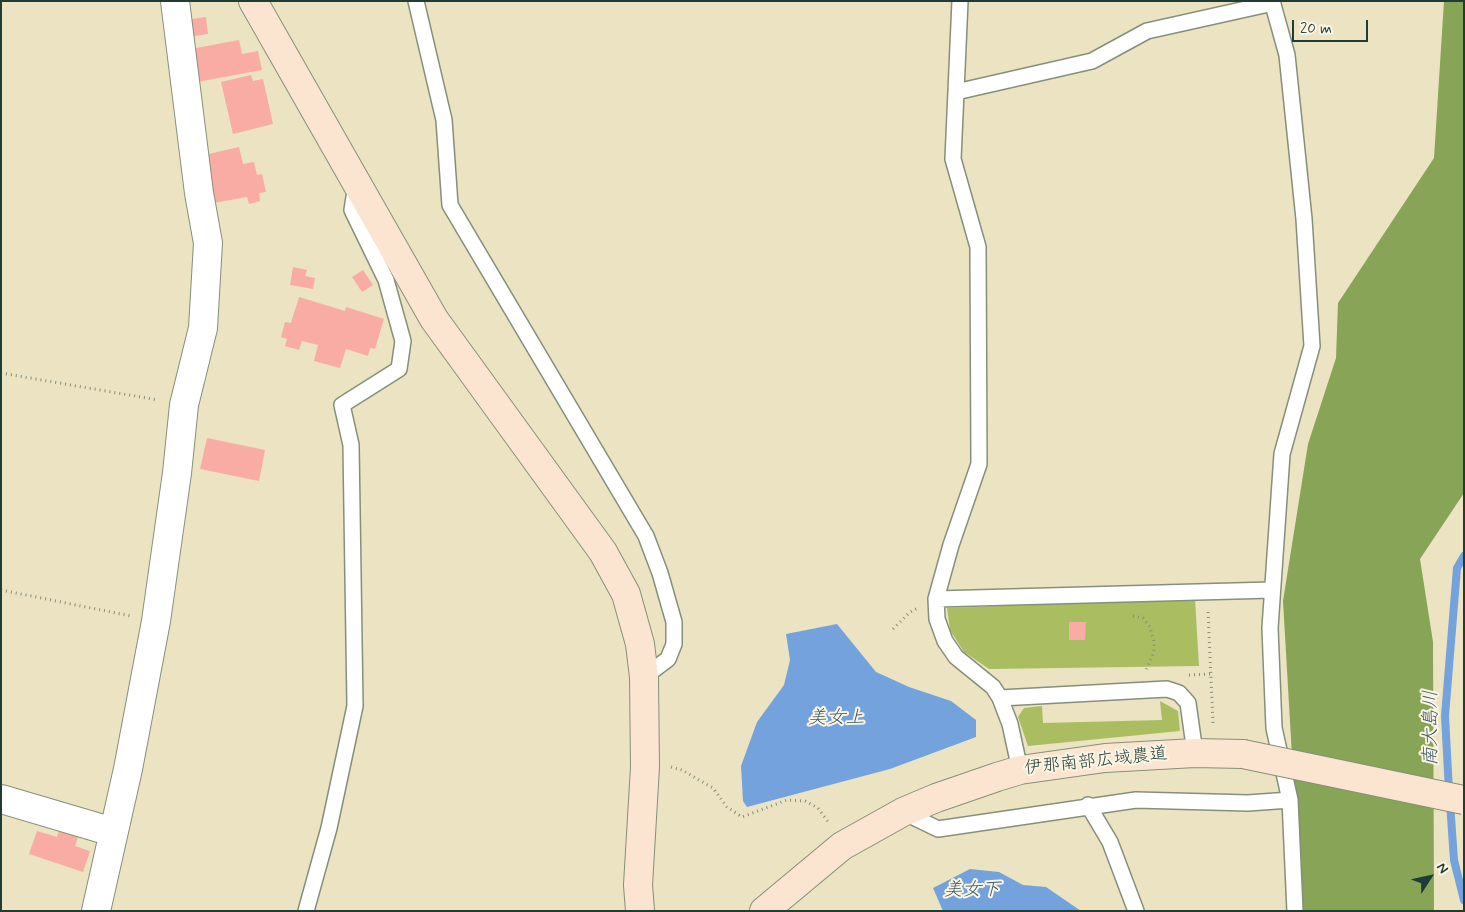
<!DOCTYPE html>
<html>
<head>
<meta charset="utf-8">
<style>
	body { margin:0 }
	#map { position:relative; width:1465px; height:912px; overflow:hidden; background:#ebe3c2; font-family:Mynerve,sans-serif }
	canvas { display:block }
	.frame { position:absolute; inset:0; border:2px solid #1f3d34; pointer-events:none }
	.north { position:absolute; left:1405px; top:852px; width:50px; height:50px; -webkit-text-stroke:4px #fcf5e5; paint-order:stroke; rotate:55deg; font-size:14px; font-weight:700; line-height:20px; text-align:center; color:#1f3d34 }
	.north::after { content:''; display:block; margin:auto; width:18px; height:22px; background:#1f3d34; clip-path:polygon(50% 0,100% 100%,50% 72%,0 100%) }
	.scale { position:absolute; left:1292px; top:20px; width:76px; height:22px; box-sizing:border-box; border:2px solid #1f3d34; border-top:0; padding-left:6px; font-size:15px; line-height:18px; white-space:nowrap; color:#1f3d34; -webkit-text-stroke:4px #fcf5e5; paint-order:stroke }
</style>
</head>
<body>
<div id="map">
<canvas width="1465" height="912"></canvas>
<div class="frame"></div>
<div class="north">N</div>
<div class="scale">20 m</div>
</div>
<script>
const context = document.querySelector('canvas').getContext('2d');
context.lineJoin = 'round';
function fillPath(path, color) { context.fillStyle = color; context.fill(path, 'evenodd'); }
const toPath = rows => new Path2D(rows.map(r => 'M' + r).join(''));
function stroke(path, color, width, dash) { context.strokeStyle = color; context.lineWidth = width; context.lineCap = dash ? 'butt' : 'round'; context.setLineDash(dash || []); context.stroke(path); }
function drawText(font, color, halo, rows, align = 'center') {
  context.font = font + ' Mynerve,"Klee One",sans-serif'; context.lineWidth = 4; context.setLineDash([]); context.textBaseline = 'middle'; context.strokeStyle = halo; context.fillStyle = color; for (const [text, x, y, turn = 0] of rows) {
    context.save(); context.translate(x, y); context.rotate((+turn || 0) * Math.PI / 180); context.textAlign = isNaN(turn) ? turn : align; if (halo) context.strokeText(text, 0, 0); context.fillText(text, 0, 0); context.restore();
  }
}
fillPath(toPath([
	[1195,599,1199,666,989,669,964,652,950,630,947,608],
	[1160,701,1178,711,1180,731,1028,746,1018,717,1024,708,1042,706,1043,723,1162,720]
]), '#aabd61');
fillPath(toPath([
	[1444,1,1464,1,1464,493,1420,559,1433,642,1434,911,1301,911,1283,601,1308,444,1336,358,1338,303,1434,158]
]), '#87a457');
fillPath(toPath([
	[837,624,876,672,909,687,951,701,976,720,976,737,890,769,747,807,743,801,741,766,757,722,784,685,790,660,786,634],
	[970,869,999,872,1023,885,1046,887,1081,911,943,911,933,888]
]), '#74a2dd');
stroke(toPath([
	[1449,791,1445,716,1457,568,1464,556],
	[1450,803,1454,860,1464,900]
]), '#74a2dd', 8);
fillPath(toPath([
	[206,17,208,34,187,37,185,20],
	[239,40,242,54,258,51,262,70,197,82,191,49],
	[251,75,253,81,263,79,273,124,233,134,221,82],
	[239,147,243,164,254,162,257,175,262,174,266,192,259,193,260,201,249,204,247,197,208,204,200,156],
	[293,267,307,270,305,276,315,278,313,289,290,285],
	[363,270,373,285,362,292,352,277],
	[299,297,345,311,346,307,384,319,375,349,370,348,368,356,346,349,340,368,314,361,318,345,302,341,299,350,285,346,287,339,281,337,285,322,291,323],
	[207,438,265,450,259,481,200,469],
	[1069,622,1086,622,1085,640,1069,640],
	[59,830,78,837,75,846,90,851,83,872,29,854,37,831,57,837]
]), '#f8aca3');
const lane = toPath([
	[416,1,444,120,450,205,646,536,660,573,674,622,674,644,668,659,644,677],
	[960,1,953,159,978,247,979,464,951,545,936,599,1272,590],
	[1272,1,1287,55,1304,219,1312,346,1282,454,1270,628,1274,728,1290,800,1295,911],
	[956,92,1092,61,1147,31,1273,3],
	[936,599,937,619,945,641,956,657,993,687,1000,698,1010,724,1020,770],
	[1000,698,1167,689,1179,693,1188,703,1195,753],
	[1088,805,1110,842,1136,911],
	[903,812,938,829,1136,800,1248,803,1290,800],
	[306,911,329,828,355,706,351,445,342,405,399,369,403,341,386,280,352,210,356,184]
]);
const street = toPath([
	[1,799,113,832],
	[96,911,128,769,156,621,177,473,184,405,203,328,208,243,199,193,175,1]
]);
const secondary = toPath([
	[253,1,434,319,603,552,626,594,640,644,644,677,645,767,638,885,640,911],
	[764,911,842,846,903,812,936,798,997,777,1020,770,1105,758,1195,753,1243,754]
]);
stroke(lane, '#85907b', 18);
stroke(street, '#85907b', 30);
stroke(secondary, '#85907b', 30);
stroke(toPath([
	[1,373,158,400],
	[1,590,131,616],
	[1208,612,1213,723],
	[1133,616,1143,618,1150,627,1154,641,1154,652,1146,670],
	[893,629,910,612,918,608],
	[1189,675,1210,674],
	[671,767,682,770,713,788,727,807,742,817,787,800,805,801,818,808,829,823]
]), '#85907b', 3, [1, 4]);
stroke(lane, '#fff', 15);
stroke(street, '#fff', 28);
stroke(secondary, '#fce5d0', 28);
const secondaryBridge = toPath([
	[1243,754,1464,800]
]);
stroke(secondaryBridge, '#85907b', 30, []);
stroke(secondaryBridge, '#fce5d0', 28);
drawText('18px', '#1f3d34', '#fcf5e5', [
	["伊那南部広域農道",1096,762,-6]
]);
drawText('italic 19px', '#395b67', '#fcf5e5', [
	["美女上",836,719],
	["南大島川",1432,728,-90],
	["美女下",972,891]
]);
</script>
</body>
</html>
